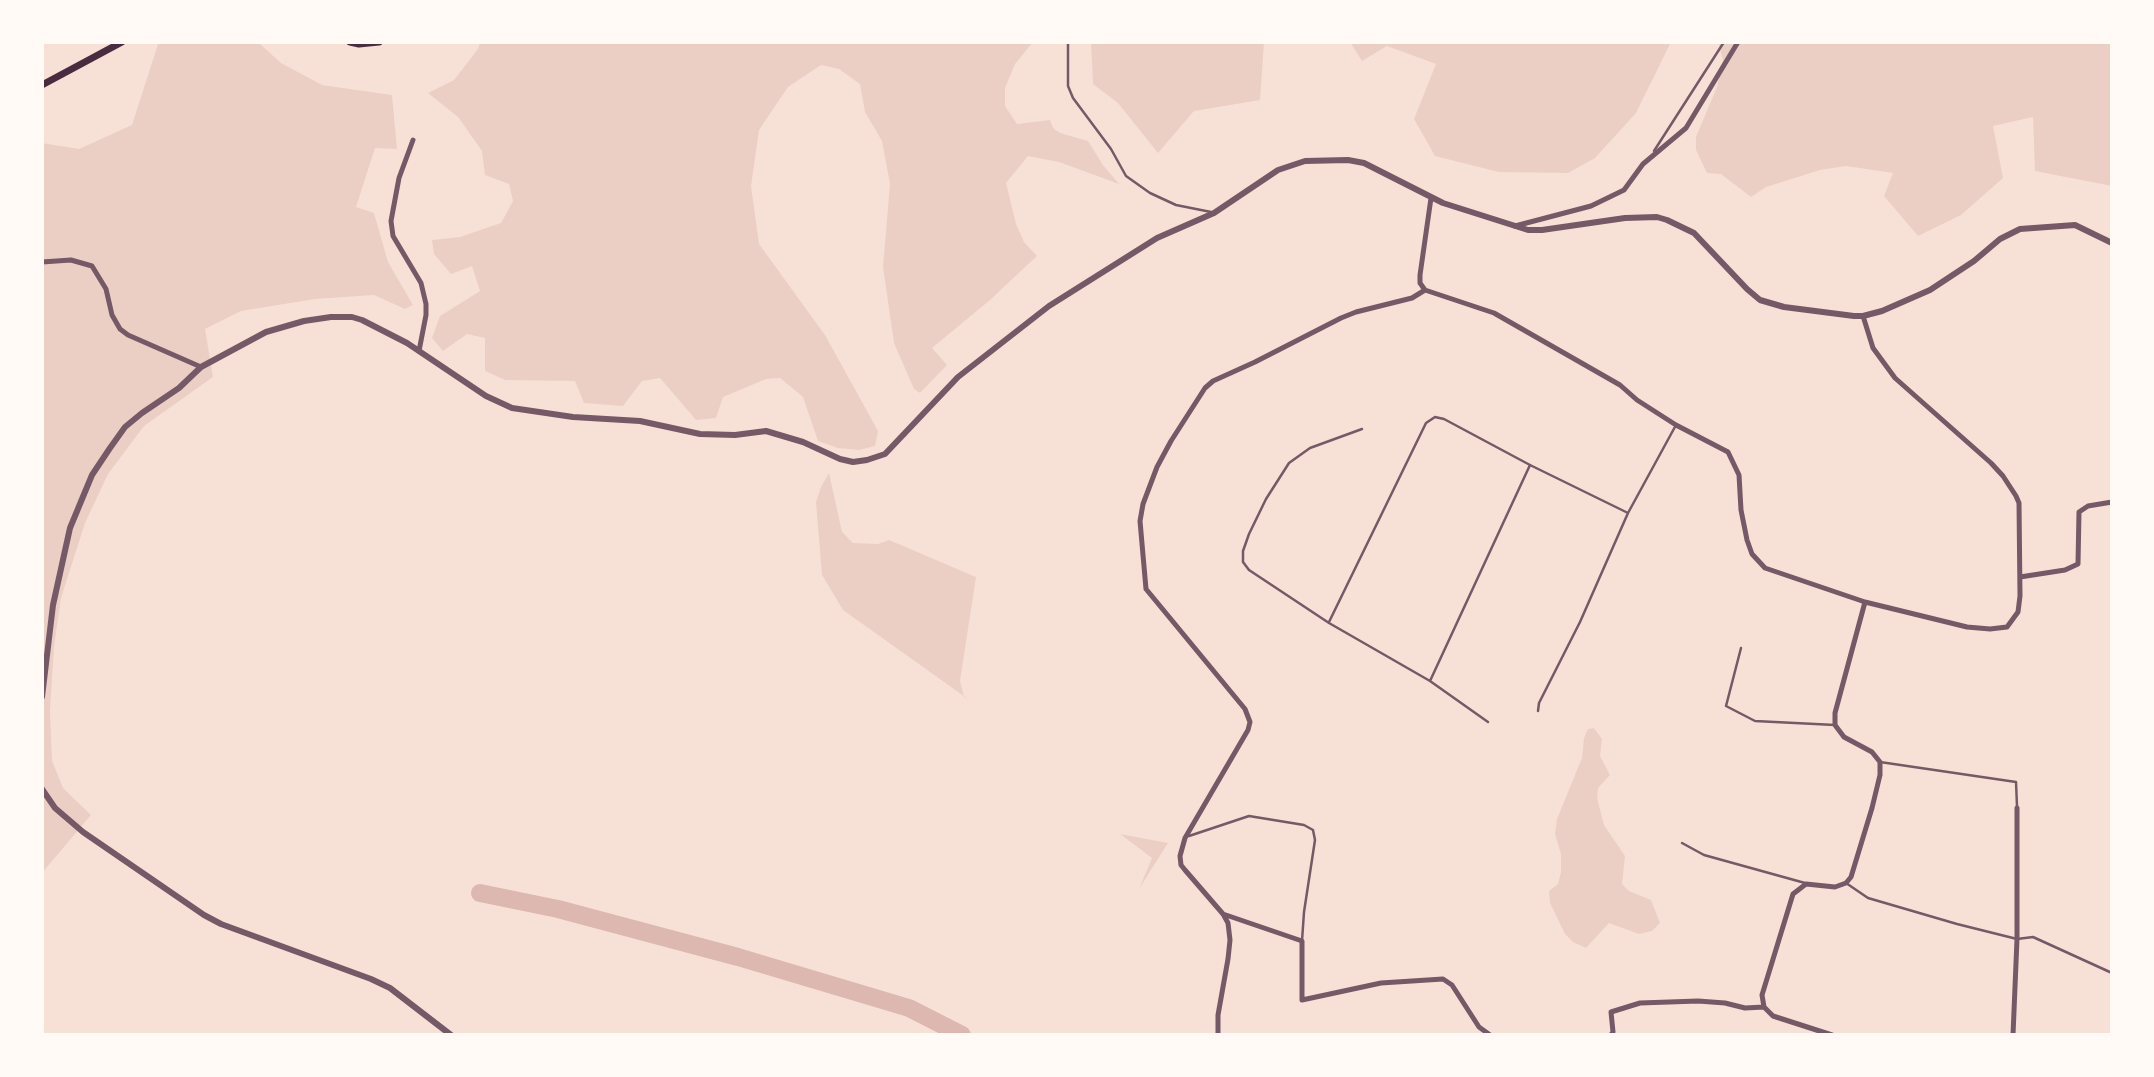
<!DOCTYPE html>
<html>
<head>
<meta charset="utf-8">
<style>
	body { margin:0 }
	#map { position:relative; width:2154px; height:1077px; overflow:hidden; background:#f7e1d7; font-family:"Playfair Display",serif }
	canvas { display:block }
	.frame { position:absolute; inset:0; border:44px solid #fffaf5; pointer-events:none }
</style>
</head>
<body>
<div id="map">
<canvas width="2154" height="1077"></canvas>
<div class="frame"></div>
</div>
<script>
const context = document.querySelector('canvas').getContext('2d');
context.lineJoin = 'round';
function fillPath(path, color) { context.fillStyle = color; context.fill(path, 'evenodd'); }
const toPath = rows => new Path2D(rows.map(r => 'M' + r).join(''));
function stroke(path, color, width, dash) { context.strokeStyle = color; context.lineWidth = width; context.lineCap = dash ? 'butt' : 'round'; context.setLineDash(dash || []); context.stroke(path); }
fillPath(toPath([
	[161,42,258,42,281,63,322,85,392,95,397,149,375,148,356,207,374,213,388,262,413,305,405,309,374,295,315,299,241,311,205,329,213,377,144,426,108,474,85,523,61,598,54,647,50,711,52,761,63,788,91,815,42,873,42,143,79,149,132,125,158,44],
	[480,42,1033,42,1015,64,1005,88,1005,106,1017,124,1050,120,1053,128,1060,133,1088,141,1103,165,1119,184,1059,162,1028,156,1006,183,1016,224,1024,242,1037,256,990,300,932,348,947,365,920,393,914,389,894,343,883,267,890,184,882,141,865,112,860,84,839,69,821,65,788,87,759,130,751,186,759,244,825,335,878,431,875,446,859,450,838,448,818,441,803,397,780,378,766,379,723,397,716,418,696,420,660,378,642,381,623,406,584,403,575,381,505,380,485,371,485,338,467,334,443,351,432,338,440,316,480,291,472,266,451,274,434,254,432,240,460,237,501,223,513,201,509,184,485,175,482,151,458,117,428,93,454,80,478,49],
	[1091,42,1264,42,1260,100,1194,111,1158,153,1118,103,1093,84],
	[1350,42,1671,42,1636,113,1595,158,1568,173,1499,172,1435,156,1414,119,1436,64,1387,46,1362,61],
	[1718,42,2112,42,2112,186,2035,171,2033,117,1993,126,2003,178,1961,215,1918,236,1884,196,1893,173,1846,166,1820,170,1766,187,1751,197,1721,174,1707,173,1696,150,1696,137,1717,87,1723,60],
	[829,473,842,532,853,543,878,544,889,540,976,577,960,681,964,697,968,699,843,610,822,575,816,502,821,487],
	[1594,728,1602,739,1600,756,1610,775,1598,788,1597,798,1604,825,1625,856,1622,884,1629,891,1651,900,1660,923,1652,931,1639,934,1609,923,1586,948,1573,942,1565,934,1550,903,1549,891,1558,884,1561,872,1561,854,1555,834,1557,819,1582,758,1584,738,1588,729],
	[1120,834,1168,843,1139,889,1152,858]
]), '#ebcfc5');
stroke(toPath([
	[480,893,558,909,738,957,909,1008,962,1035]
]), '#dcb8b0', 18);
stroke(toPath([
	[1068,42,1068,86,1073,98,1111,149,1126,176,1150,193,1176,205,1211,212],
	[1654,151,1724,42],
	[1362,429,1310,448,1289,463,1266,499,1249,534,1243,551,1243,562,1249,570,1329,623,1430,681,1488,722],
	[1329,622,1426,423,1435,417,1444,419,1530,465,1628,513],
	[1741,648,1726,706,1755,721,1835,725],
	[1430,681,1530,465],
	[1538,711,1539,703,1580,622,1628,513,1676,425],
	[1880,762,2016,782,2017,806],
	[1189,836,1249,816,1304,825,1313,830,1315,840,1304,912,1302,941],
	[1682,843,1704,855,1805,883],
	[1846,883,1868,898,1957,924,2017,939,2033,937,2112,973]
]), '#755966', 2.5);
stroke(toPath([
	[413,140,399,178,391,221,393,236,421,283,426,304,426,315,419,351],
	[1431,198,1420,275,1420,283,1425,290,1494,313,1620,385,1637,400,1676,425,1728,452,1739,475,1741,510,1747,540,1752,554,1765,568,1865,602,1967,627,1990,629,2007,627,2018,612,2020,596,2019,503,2016,496,2003,476,1991,463,1895,378,1873,348,1863,316],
	[1515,226,1591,206,1624,190,1643,164,1686,128,1738,42],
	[42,262,71,260,92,266,106,289,112,315,120,329,128,335,201,367],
	[2020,577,2065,570,2078,564,2079,512,2088,506,2112,502],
	[1223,914,1302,941,1302,1000,1381,983,1443,979,1452,985,1479,1027,1490,1035],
	[1218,1035,1218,1015,1228,959,1230,940,1228,923,1223,914,1185,870,1181,865,1180,856,1185,838,1248,730,1250,722,1245,709,1146,589,1140,521,1143,504,1157,467,1171,441,1205,388,1213,381,1255,362,1341,318,1356,312,1412,298,1425,290],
	[1611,1035,1613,1032,1611,1012,1640,1003,1698,1001,1725,1003,1745,1008,1764,1007],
	[1832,1035,1773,1016,1764,1007,1762,995,1793,894,1806,884,1835,887,1846,883,1851,877,1872,808,1880,775,1880,762,1872,752,1844,737,1835,725,1835,713,1865,602],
	[2013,1035,2017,939,2017,808]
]), '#755966', 5);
stroke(toPath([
	[42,697,53,605,70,528,92,475,110,448,125,427,142,413,179,388,201,367,266,332,304,321,331,317,352,317,362,320,407,343,486,396,512,408,573,417,640,421,700,434,735,435,766,431,803,442,840,459,853,462,867,460,885,454,958,377,1049,306,1157,238,1214,213,1278,170,1305,161,1348,160,1364,163,1443,203,1528,230,1542,230,1625,218,1657,217,1667,220,1694,233,1747,289,1760,300,1784,307,1854,316,1863,316,1882,311,1930,290,1974,261,2000,239,2020,229,2075,225,2112,243],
	[42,789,55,808,83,832,204,915,221,924,371,979,390,988,451,1035]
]), '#755966', 6);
stroke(toPath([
	[350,42,359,44,379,42],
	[42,85,122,42]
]), '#4a2c40', 7);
</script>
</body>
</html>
